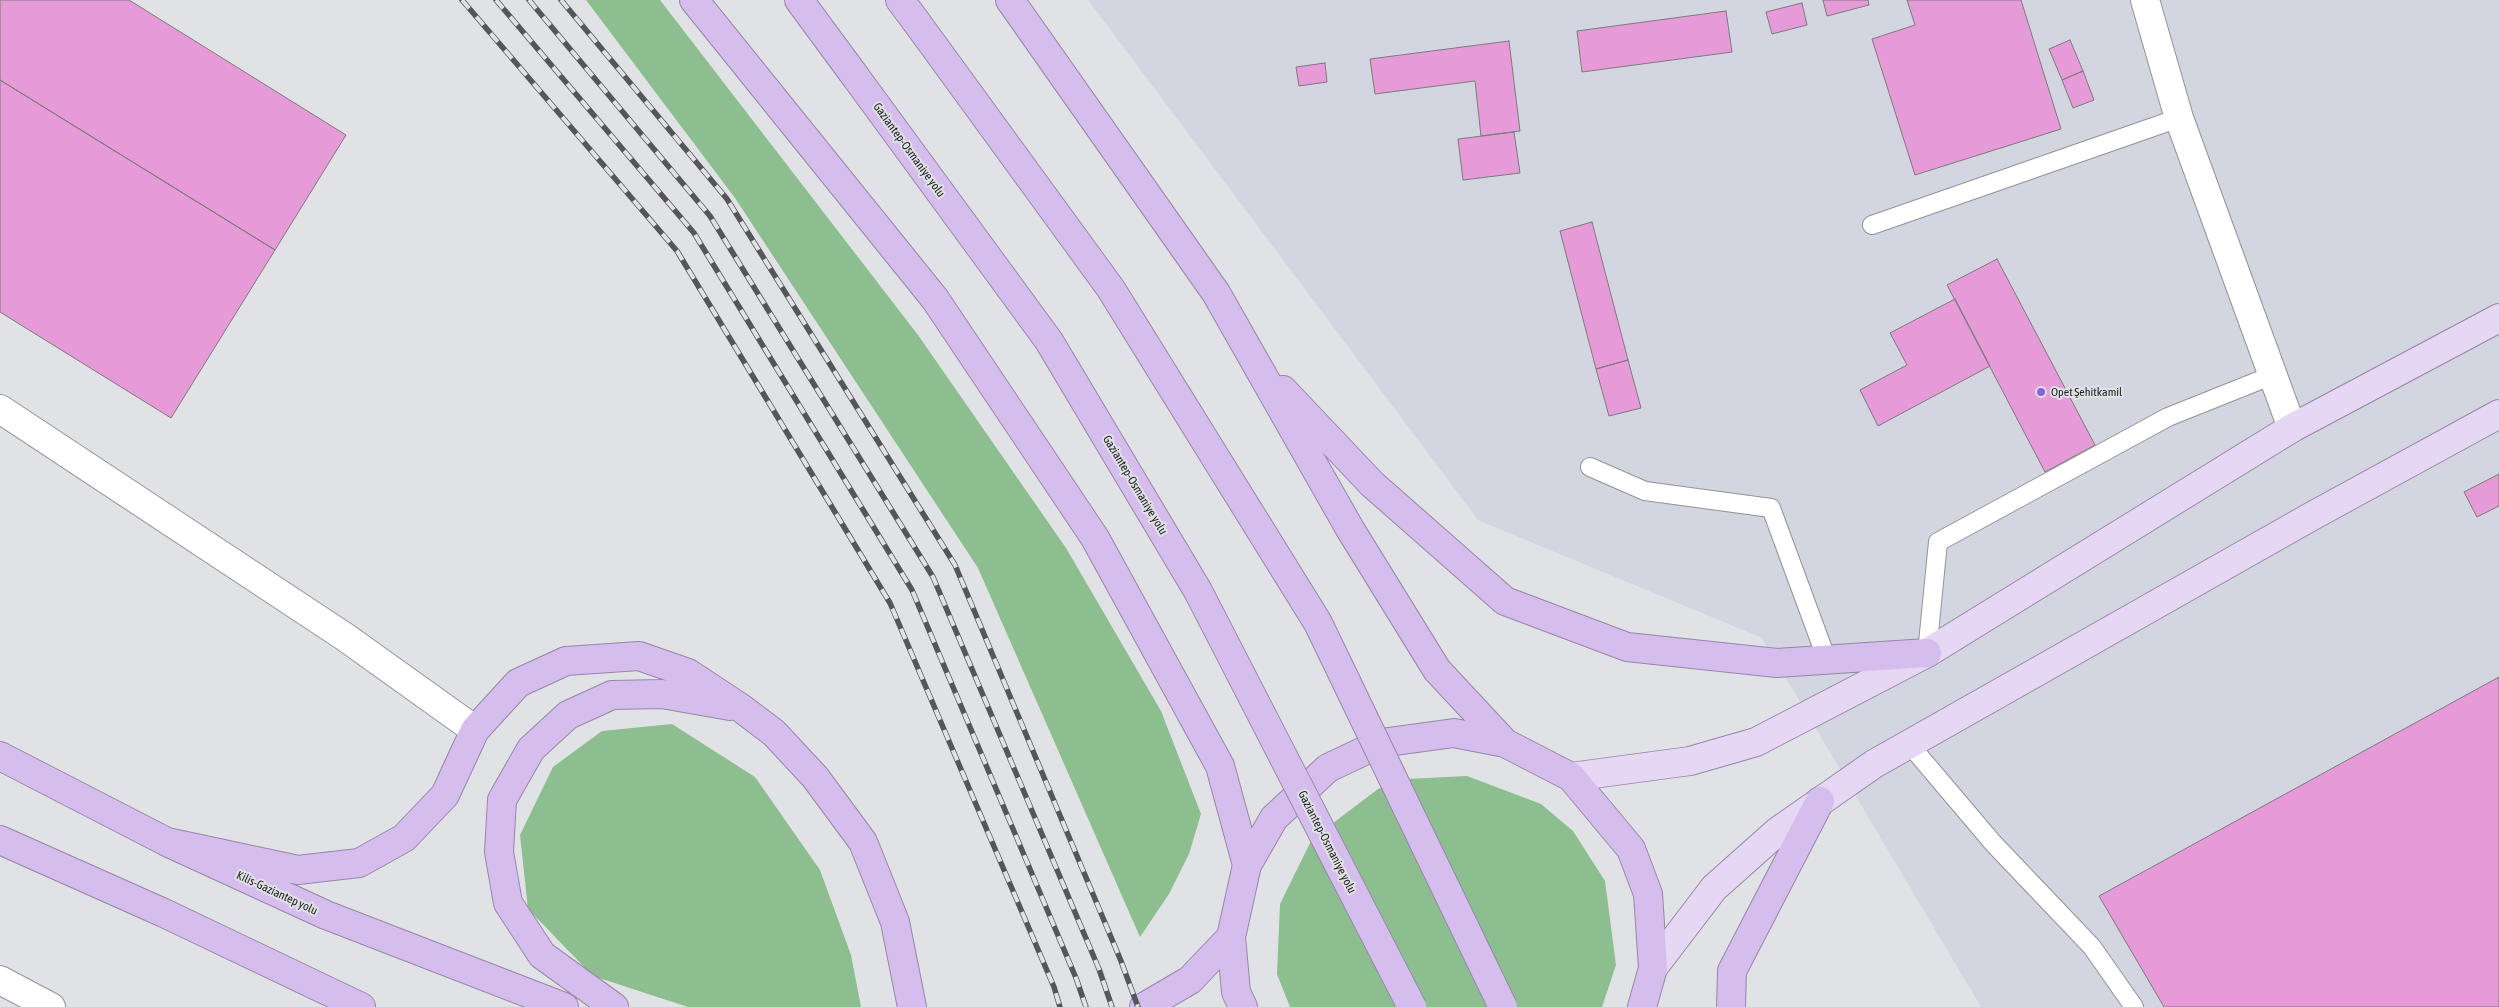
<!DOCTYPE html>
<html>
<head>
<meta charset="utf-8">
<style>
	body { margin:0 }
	canvas { display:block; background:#e1e2e5 }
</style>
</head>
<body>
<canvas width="2499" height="1007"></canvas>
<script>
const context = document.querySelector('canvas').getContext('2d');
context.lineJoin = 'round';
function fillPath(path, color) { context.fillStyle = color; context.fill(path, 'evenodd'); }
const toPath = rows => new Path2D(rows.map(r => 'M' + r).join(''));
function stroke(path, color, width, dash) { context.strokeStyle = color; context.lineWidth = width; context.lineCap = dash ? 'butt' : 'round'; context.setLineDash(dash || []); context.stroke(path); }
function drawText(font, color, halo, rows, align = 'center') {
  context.font = font + ' "Asap Condensed",sans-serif'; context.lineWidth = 4; context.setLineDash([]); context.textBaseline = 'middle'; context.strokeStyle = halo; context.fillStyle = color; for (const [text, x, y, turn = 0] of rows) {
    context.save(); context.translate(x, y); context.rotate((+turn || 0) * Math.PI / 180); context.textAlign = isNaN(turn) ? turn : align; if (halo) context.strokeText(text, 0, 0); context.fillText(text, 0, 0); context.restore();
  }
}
fillPath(toPath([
	[1088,0,2499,0,2499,1007,1981,1007,1762,638,1478,520]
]), '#d3d6e0');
fillPath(toPath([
	[586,0,660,0,918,335,1066,548,1161,711,1201,814,1189,854,1169,894,1140,937,978,568,735,198],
	[672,724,755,777,820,870,851,955,861,1007,688,1007,593,976,528,909,520,835,553,767,602,731],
	[1467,776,1541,804,1573,831,1605,881,1616,965,1602,1007,1290,1007,1277,974,1280,904,1312,839,1378,789,1407,779]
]), '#8dbe8f');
const building = toPath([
	[0,0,129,0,346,135,275,250,0,80,0,0],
	[1823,0,1868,0,1869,5,1827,16,1823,0],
	[1907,0,2021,0,2061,129,1915,175,1872,39,1915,25,1907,0],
	[1802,3,1807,25,1772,34,1766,12,1802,3],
	[1726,11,1732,52,1582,72,1577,31,1726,11],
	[2070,40,2083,71,2062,80,2049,49,2070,40],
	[1509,41,1520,131,1481,136,1475,81,1375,94,1370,59,1509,41],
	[1325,63,1327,82,1299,86,1296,67,1325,63],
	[2083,71,2094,100,2073,108,2062,80,2083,71],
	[0,80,275,250,171,418,0,312,0,80],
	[1514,132,1520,173,1463,180,1458,139,1514,132],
	[1592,222,1628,360,1596,369,1560,231,1592,222],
	[1997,259,2095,445,2045,472,1947,285,1997,259],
	[1955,299,1990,366,1878,426,1860,390,1907,365,1890,333,1955,299],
	[1628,360,1641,408,1609,416,1596,369,1628,360],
	[2499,474,2499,506,2477,517,2464,492,2499,474],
	[2499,677,2499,1007,2164,1007,2099,896,2499,677]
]);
fillPath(building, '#e69bd8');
stroke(building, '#7d7a7c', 1);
const lane = toPath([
	[1872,225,2179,118],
	[1590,467,1645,491,1771,508,1827,660],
	[1927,653,1938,542,2168,417,2273,375],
	[1910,745,1993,843,2092,947,2134,1007]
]);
const street = toPath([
	[2145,0,2179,118,2292,428],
	[0,409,345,637,475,730],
	[0,980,51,1007]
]);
const primary = toPath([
	[1571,777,1690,761,1756,742,1927,653,2292,428,2499,318],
	[1653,968,1714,888,1778,831,1874,764,2314,515,2499,414]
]);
const highway = toPath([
	[694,0,935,299,1095,538,1220,766,1247,865],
	[799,0,855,76],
	[900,0,915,20],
	[1010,0,1216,293,1350,529,1437,670,1505,743],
	[1283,390,1372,484,1505,601,1627,647,1777,663,1927,653],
	[0,756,167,842,326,915,564,1007],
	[0,840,164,913,361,1007],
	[167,842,298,870,359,863,404,838,445,795,475,730,518,683,566,661,639,656,688,673,741,708,774,733,815,777,863,842,895,922,912,1007],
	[614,1007,542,955,508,903,499,852,502,800,531,749,568,715,612,695,662,694,730,706],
	[1144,1007,1190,980,1231,937],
	[1243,1007,1236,992,1231,937,1247,865,1274,818,1328,768,1381,743,1454,733,1505,743,1571,777,1631,849,1648,894,1653,968,1642,1007],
	[1731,1007,1732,971,1820,801]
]);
stroke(lane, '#929396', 20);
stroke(street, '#929396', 30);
stroke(primary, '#9687a7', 30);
stroke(highway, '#9687a7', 30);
stroke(lane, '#fff', 18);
stroke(street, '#fff', 28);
stroke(primary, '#e6d7f5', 28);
stroke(highway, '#d5bdee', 28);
const rail = toPath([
	[462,0,677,251,890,603,1054,987,1060,1007],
	[496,0,694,233,912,590,1076,978,1086,1007],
	[529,0,710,216,933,577,1099,969,1112,1007],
	[561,0,727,199,955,565,1121,961,1138,1007]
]);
stroke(rail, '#565658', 5.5);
stroke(rail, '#e1e2e5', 4, [11]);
const highwayBridge = toPath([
	[915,20,1111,289,1318,623,1503,1007],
	[855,76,1049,341,1198,591,1412,1007]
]);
stroke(highwayBridge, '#9687a7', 30, []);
stroke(highwayBridge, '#d5bdee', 28);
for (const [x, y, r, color] of [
	[2041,392,5,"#8662dd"]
]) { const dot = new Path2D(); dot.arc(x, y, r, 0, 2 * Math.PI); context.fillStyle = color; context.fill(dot); stroke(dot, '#e1e2e5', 2); }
drawText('12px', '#222224', '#e1e2e5', [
	["Gaziantep-Osmaniye yolu",909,150,54],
	["Gaziantep-Osmaniye yolu",1135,485,59],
	["Gaziantep-Osmaniye yolu",1327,842,63],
	["Kilis-Gaziantep yolu",277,893,25]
]);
drawText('12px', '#222224', '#e1e2e5', [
	["Opet Şehitkamil",2051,392]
], 'left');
</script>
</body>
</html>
